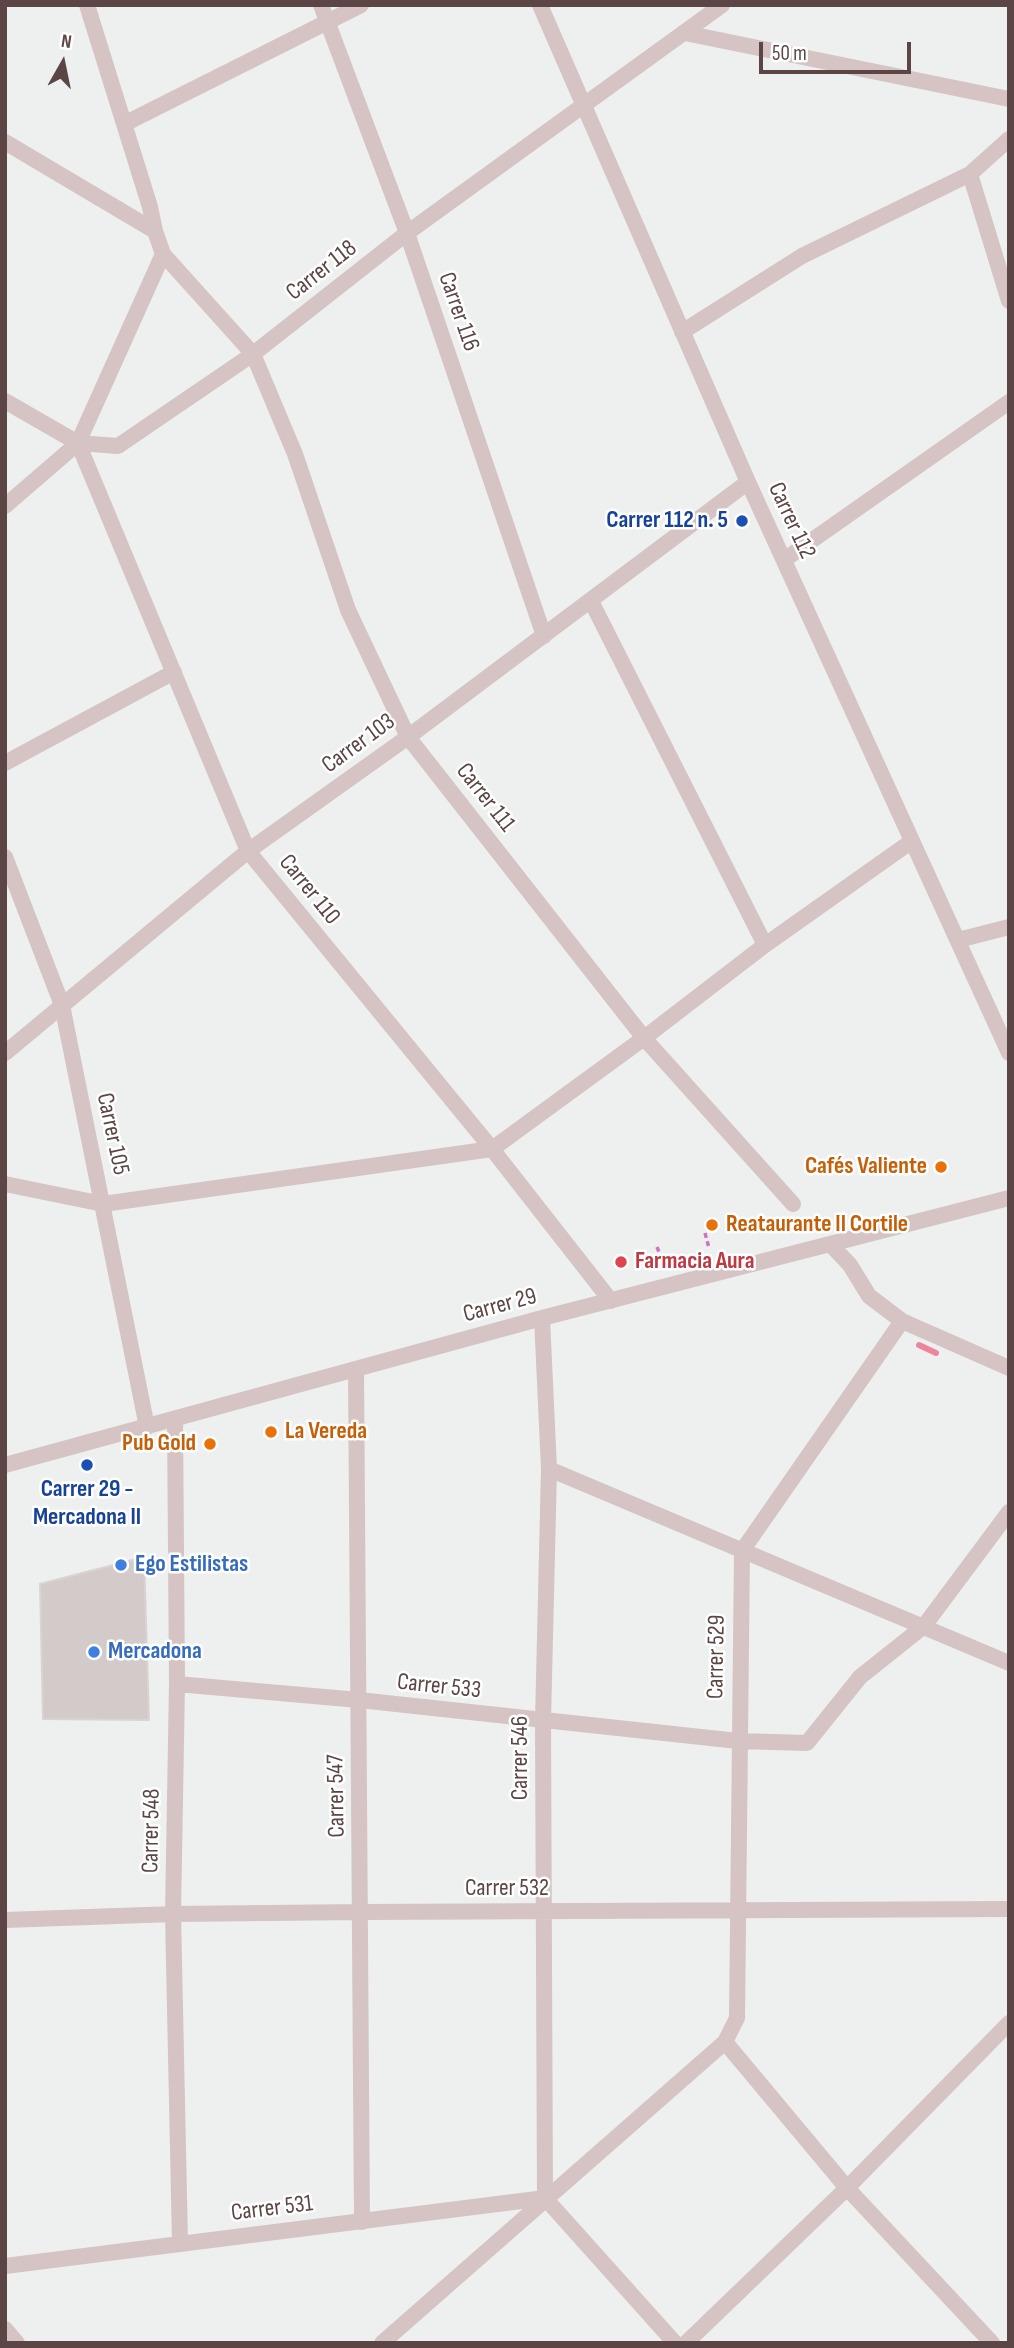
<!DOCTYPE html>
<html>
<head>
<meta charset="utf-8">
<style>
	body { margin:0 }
	#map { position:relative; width:1014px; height:2348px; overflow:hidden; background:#edf0ef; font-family:"Sofia Sans Condensed",sans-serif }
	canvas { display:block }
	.frame { position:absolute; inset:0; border:7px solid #5b4645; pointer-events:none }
	.north { position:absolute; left:28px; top:28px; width:70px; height:70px; -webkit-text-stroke:5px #fff; paint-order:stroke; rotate:9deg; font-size:19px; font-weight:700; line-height:28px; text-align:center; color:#5b4645 }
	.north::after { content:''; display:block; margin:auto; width:24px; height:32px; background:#5b4645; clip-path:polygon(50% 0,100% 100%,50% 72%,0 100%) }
	.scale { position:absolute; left:759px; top:42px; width:152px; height:32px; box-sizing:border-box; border:4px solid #5b4645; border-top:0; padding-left:9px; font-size:21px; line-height:24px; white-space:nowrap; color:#5b4645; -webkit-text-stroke:5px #fff; paint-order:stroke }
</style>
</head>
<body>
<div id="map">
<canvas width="1014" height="2348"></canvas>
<div class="frame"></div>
<div class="north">N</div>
<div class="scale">50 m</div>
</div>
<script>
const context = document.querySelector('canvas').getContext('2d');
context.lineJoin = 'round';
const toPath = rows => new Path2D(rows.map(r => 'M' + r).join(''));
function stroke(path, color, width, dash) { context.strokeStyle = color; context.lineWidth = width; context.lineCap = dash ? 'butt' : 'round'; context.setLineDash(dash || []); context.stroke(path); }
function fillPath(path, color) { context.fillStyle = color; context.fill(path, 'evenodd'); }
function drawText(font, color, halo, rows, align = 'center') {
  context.font = font + ' "Sofia Sans Condensed",sans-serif'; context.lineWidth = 5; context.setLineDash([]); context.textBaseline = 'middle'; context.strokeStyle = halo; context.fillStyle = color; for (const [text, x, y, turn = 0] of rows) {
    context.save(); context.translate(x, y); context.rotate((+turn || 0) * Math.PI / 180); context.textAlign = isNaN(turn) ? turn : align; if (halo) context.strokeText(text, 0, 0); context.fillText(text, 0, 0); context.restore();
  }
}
stroke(toPath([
	[919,1345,936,1353]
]), '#ed869d', 6);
const building = toPath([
	[144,1557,149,1720,43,1719,40,1584,144,1557]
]);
fillPath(building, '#d2cbca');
stroke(building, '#d9d3d1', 2);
stroke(toPath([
	[705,1233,709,1248],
	[657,1247,662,1260]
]), '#cd72c6', 3.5, [5, 3.5]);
stroke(toPath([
	[87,5,150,207,155,231,163,254,253,354,295,454,348,610,408,737,644,1038,793,1204],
	[321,5,407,233,544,636],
	[540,5,748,482,1009,1053],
	[685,33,1009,99],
	[124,124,361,5],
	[5,142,155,231],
	[970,174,1009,301],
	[682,332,802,256,970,174,1009,139],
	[5,401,78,443,118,446,253,354,407,233,722,5],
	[78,443,248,851,492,1149,611,1301],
	[5,506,78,443,163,254],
	[784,560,1009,402],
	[591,601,765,945],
	[5,763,174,672],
	[5,857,62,1005,147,1427],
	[958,940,1009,927],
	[5,1053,248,851,408,737,748,482],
	[5,1184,103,1204,492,1149,644,1038,765,945,912,841],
	[830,1244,850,1265,869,1296,902,1321,1009,1368],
	[542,1318,549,1469,543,1721,545,2198],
	[356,1369,362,2222],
	[175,1419,177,1684,173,1914,180,2243],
	[5,1465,542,1318,1009,1198],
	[549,1469,1009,1663],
	[177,1684,359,1700,738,1741,807,1743,860,1677,924,1626,1009,1512],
	[5,1920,173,1914,362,1912,1009,1909],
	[725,2042,847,2188,992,2343],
	[545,2198,675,2343],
	[5,2266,545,2198],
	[5,2329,17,2343],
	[382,2343,725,2042,737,2018,742,1551,902,1321],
	[686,2343,847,2188,1009,2023]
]), '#d5c4c3', 16);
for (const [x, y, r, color] of [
	[742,521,7,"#1a4fb4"],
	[941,1167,7,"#e8710a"],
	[712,1225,7,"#e8710a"],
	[621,1262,7,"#e0444e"],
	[271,1432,7,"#e8710a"],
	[210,1444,7,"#e8710a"],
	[87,1465,7,"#1a4fb4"],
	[121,1565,7,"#3f7fe0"],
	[94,1652,7,"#3f7fe0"]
]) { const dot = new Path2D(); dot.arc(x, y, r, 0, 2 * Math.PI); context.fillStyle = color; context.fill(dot); stroke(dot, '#fff', 2.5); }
drawText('24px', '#5b4645', '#fff', [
	["Carrer 118",322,271,-38],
	["Carrer 116",458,312,71],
	["Carrer 112",791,521,65],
	["Carrer 103",359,744,-36],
	["Carrer 111",485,798,52],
	["Carrer 110",309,890,51],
	["Carrer 105",112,1134,78],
	["Carrer 29",500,1306,-15],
	["Carrer 529",717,1657,-89],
	["Carrer 533",439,1687,6],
	["Carrer 546",521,1758,-90],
	["Carrer 547",337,1796,-91],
	["Carrer 548",152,1831,-89],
	["Carrer 532",507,1889],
	["Carrer 531",272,2209,-7]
]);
drawText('bold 24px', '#164399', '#fff', [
	["Carrer 112 n. 5",728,521],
	["Carrer 29 -",87,1490,"center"],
	["Mercadona II",87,1518,"center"]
], 'right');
drawText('bold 24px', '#c56008', '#fff', [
	["Cafés Valiente",927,1167],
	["Reataurante II Cortile",726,1225,"left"],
	["La Vereda",285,1432,"left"],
	["Pub Gold",196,1444]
], 'right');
drawText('bold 24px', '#be3a42', '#fff', [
	["Farmacia Aura",635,1262]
], 'left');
drawText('bold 24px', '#366cbe', '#fff', [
	["Ego Estilistas",135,1565],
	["Mercadona",108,1652]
], 'left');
</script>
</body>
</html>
